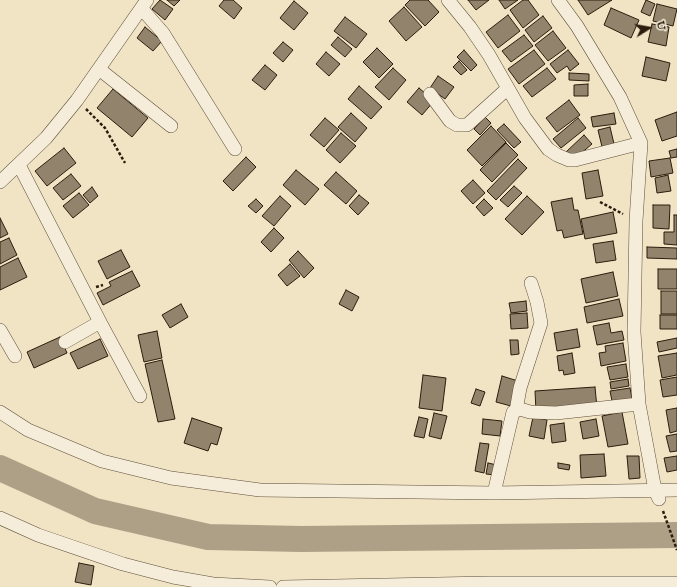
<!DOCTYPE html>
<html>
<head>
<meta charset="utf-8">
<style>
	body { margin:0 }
	#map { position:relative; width:677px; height:587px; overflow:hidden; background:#f0e4c4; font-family:"IM FELL English",serif }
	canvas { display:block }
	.north { position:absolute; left:629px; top:8px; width:40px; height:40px; -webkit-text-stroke:3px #f5edd9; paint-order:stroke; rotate:79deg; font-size:11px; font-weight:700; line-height:16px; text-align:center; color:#2c1c0d }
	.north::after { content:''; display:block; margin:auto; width:14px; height:18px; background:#2c1c0d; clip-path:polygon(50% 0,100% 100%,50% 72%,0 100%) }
</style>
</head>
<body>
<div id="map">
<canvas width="677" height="587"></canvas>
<div class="north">U</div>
</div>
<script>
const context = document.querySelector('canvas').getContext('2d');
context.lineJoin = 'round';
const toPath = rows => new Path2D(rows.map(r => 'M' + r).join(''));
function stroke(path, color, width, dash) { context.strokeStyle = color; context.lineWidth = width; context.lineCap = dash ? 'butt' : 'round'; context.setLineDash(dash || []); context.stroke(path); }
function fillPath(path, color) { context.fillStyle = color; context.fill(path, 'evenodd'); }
stroke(toPath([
	[0,468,95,511,208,537,301,539,677,535]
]), '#ada086', 26);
const building = toPath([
	[160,0,173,9,165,20,152,9,160,0],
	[167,0,180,0,174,6,167,0],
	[224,0,233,0,242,8,234,19,219,6,224,0],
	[410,0,428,0,439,12,425,26,405,5,410,0],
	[468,0,489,0,476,10,468,0],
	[499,0,518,0,505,9,499,0],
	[523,0,528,0,539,15,523,28,510,10,523,0],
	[578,0,612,0,588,15,578,0],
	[646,0,655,4,650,16,641,12,646,0],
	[294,1,308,13,294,30,280,18,294,1],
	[657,4,677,9,673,26,653,21,657,4],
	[404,7,422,27,406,41,389,21,404,7],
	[611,8,639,20,631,38,604,25,611,8],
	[508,15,520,31,498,48,486,32,508,15],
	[543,16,552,28,534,42,525,30,543,16],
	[345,17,367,34,356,48,334,31,345,17],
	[652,24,669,27,666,46,648,42,652,24],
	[145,27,162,41,153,51,137,38,145,27],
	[553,31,566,48,548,61,535,45,553,31],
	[524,35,533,46,511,62,502,51,524,35],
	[338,37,352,49,345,57,331,45,338,37],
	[283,42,293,50,283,62,273,53,283,42],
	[377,48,393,64,379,78,363,62,377,48],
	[464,50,477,65,471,71,457,57,464,50],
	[534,50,545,64,519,84,508,69,534,50],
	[568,50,579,64,570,71,567,66,557,73,550,64,568,50],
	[326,52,340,64,329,76,316,64,326,52],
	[646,57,670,63,666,81,642,76,646,57],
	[459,61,467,70,461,75,453,67,459,61],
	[265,65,277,75,265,90,252,80,265,65],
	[393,68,406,80,389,100,375,87,393,68],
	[547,68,556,79,532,97,523,86,547,68],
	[569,73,589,74,589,81,569,80,569,73],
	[438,76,454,87,445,99,430,88,438,76],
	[588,84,588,96,574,96,574,85,588,84],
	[359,86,382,107,371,119,348,99,359,86],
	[419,88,434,101,422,115,407,102,419,88],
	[113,89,148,118,132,137,97,108,113,89],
	[569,100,580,115,557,132,546,118,569,100],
	[677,112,677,136,662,141,655,120,677,112],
	[351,113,367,128,355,142,338,127,351,113],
	[614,113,616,124,593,127,591,117,614,113],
	[485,117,491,123,480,135,474,129,485,117],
	[325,118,339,130,324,147,310,135,325,118],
	[578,118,586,128,561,148,553,139,578,118],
	[504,124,521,142,514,148,497,130,504,124],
	[491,126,506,142,482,166,467,150,491,126],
	[610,127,615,148,603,151,598,130,610,127],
	[341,133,356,146,340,163,326,150,341,133],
	[584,135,592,144,573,160,566,152,584,135],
	[506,143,518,155,492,182,480,170,506,143],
	[64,148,76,163,47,186,35,171,64,148],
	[677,149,677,157,671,158,669,151,677,149],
	[246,157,256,167,233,191,223,181,246,157],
	[670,158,673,173,651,177,649,161,670,158],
	[518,159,527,168,496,200,487,191,518,159],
	[296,170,319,189,305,205,283,185,296,170],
	[598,170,603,196,586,199,582,173,598,170],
	[336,172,357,191,346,204,324,185,336,172],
	[71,174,81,186,63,200,53,188,71,174],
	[668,175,671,191,657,193,655,178,668,175],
	[473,180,485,193,473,204,461,191,473,180],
	[514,186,522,193,508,207,500,200,514,186],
	[92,187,98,196,90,203,83,195,92,187],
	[79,193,89,205,73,218,63,206,79,193],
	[359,195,369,203,358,215,349,206,359,195],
	[280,196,291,206,274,226,262,216,280,196],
	[527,196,544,212,522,235,505,219,527,196],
	[572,198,574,210,578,210,583,234,564,238,562,230,557,231,551,202,572,198],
	[256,199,263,206,256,213,248,206,256,199],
	[484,199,493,208,484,216,476,207,484,199],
	[653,205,670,205,669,229,653,228,653,205],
	[613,212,617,233,585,239,581,219,613,212],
	[674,215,677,215,677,245,664,244,664,232,674,232,674,215],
	[0,218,8,234,0,238,0,218],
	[274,228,284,238,271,252,261,242,274,228],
	[9,238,17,255,0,264,0,242,9,238],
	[613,241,616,260,596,263,593,244,613,241],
	[647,247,677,248,677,259,647,258,647,247],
	[121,250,130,267,107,279,98,261,121,250],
	[298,251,314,268,304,278,289,260,298,251],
	[18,258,27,277,0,290,0,267,18,258],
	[290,264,300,276,287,286,278,275,290,264],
	[658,269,677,269,677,289,658,289,658,269],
	[132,271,140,286,103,305,97,293,111,286,109,282,132,271],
	[613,272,618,296,586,303,581,279,613,272],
	[346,290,359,297,352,311,339,304,346,290],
	[661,291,677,291,677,314,661,314,661,291],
	[619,299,623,316,587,323,584,307,619,299],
	[526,301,527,311,511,313,509,303,526,301],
	[181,304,188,317,170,328,162,315,181,304],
	[527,313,528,328,511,329,510,314,527,313],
	[660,315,677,315,677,329,660,329,660,315],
	[609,323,611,333,622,331,624,340,597,345,593,326,609,323],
	[577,329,580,347,557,351,554,333,577,329],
	[157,331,162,358,144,362,138,335,157,331],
	[60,337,67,353,34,368,27,352,60,337],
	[677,338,677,348,659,352,657,342,677,338],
	[100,339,108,356,78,369,70,353,100,339],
	[510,340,518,340,519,354,511,355,510,340],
	[623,343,626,361,601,366,599,353,606,352,605,346,623,343],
	[572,353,575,373,564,375,563,370,559,371,557,356,572,353],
	[677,353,677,375,662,378,658,356,677,353],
	[162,360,175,419,158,422,145,364,162,360],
	[626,364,628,377,610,380,607,367,626,364],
	[423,375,446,378,442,411,419,408,423,375],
	[502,376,518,381,511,406,496,402,502,376],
	[677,377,677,395,663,397,660,380,677,377],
	[628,379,629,386,611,389,610,382,628,379],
	[595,387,597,408,536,411,535,391,595,387],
	[630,388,633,403,613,406,610,391,630,388],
	[476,389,485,392,480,406,471,403,476,389],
	[677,408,677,431,670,433,666,410,677,408],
	[622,412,628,444,608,447,602,416,622,412],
	[434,413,447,416,441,439,429,436,434,413],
	[419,417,428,419,424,438,414,436,419,417],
	[533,417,547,420,544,439,529,436,533,417],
	[192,418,222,428,217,445,211,443,208,451,184,443,192,418],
	[483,419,502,421,500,436,482,434,483,419],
	[596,419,599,436,583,439,580,422,596,419],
	[564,423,566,441,552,443,550,425,564,423],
	[677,434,677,451,670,452,666,436,677,434],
	[480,443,489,444,484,473,475,471,480,443],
	[604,454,606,476,581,478,580,455,604,454],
	[627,456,639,456,640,478,629,479,627,456],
	[677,456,677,470,667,472,664,458,677,456],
	[488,463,497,465,495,475,486,474,488,463],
	[558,463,570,465,569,470,558,468,558,463],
	[79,563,94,566,91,585,75,582,79,563]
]);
fillPath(building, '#92846c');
stroke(building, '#2c1c0d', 1);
const street = toPath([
	[448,0,470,27,489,55,525,118,548,149,557,155,569,160,575,160,641,143],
	[558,0,577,26,620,97,641,143,636,221,634,332,639,404,655,490,659,499],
	[142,9,163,33,235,149],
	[99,69,171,126],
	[430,94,450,121,457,125,467,125,508,88],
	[19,165,100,322,65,342],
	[0,182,46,138,77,100,147,0],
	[100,322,140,396],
	[0,330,15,356],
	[516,411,520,388,541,323,537,302,531,283],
	[0,412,28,430,102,461,171,478,260,490,494,493,677,490],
	[494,493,513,412,520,409,530,412,556,413,639,404],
	[0,518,38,535,123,564,173,577,213,584,270,587],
	[283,587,489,583,677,583]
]);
stroke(street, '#5d4e3b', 14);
stroke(toPath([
	[86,109,105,128,125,163],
	[600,202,623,214],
	[96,287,103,285],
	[663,511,677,550]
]), '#2c1c0d', 2.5, [3, 2]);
stroke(street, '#f5edd9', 13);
</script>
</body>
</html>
